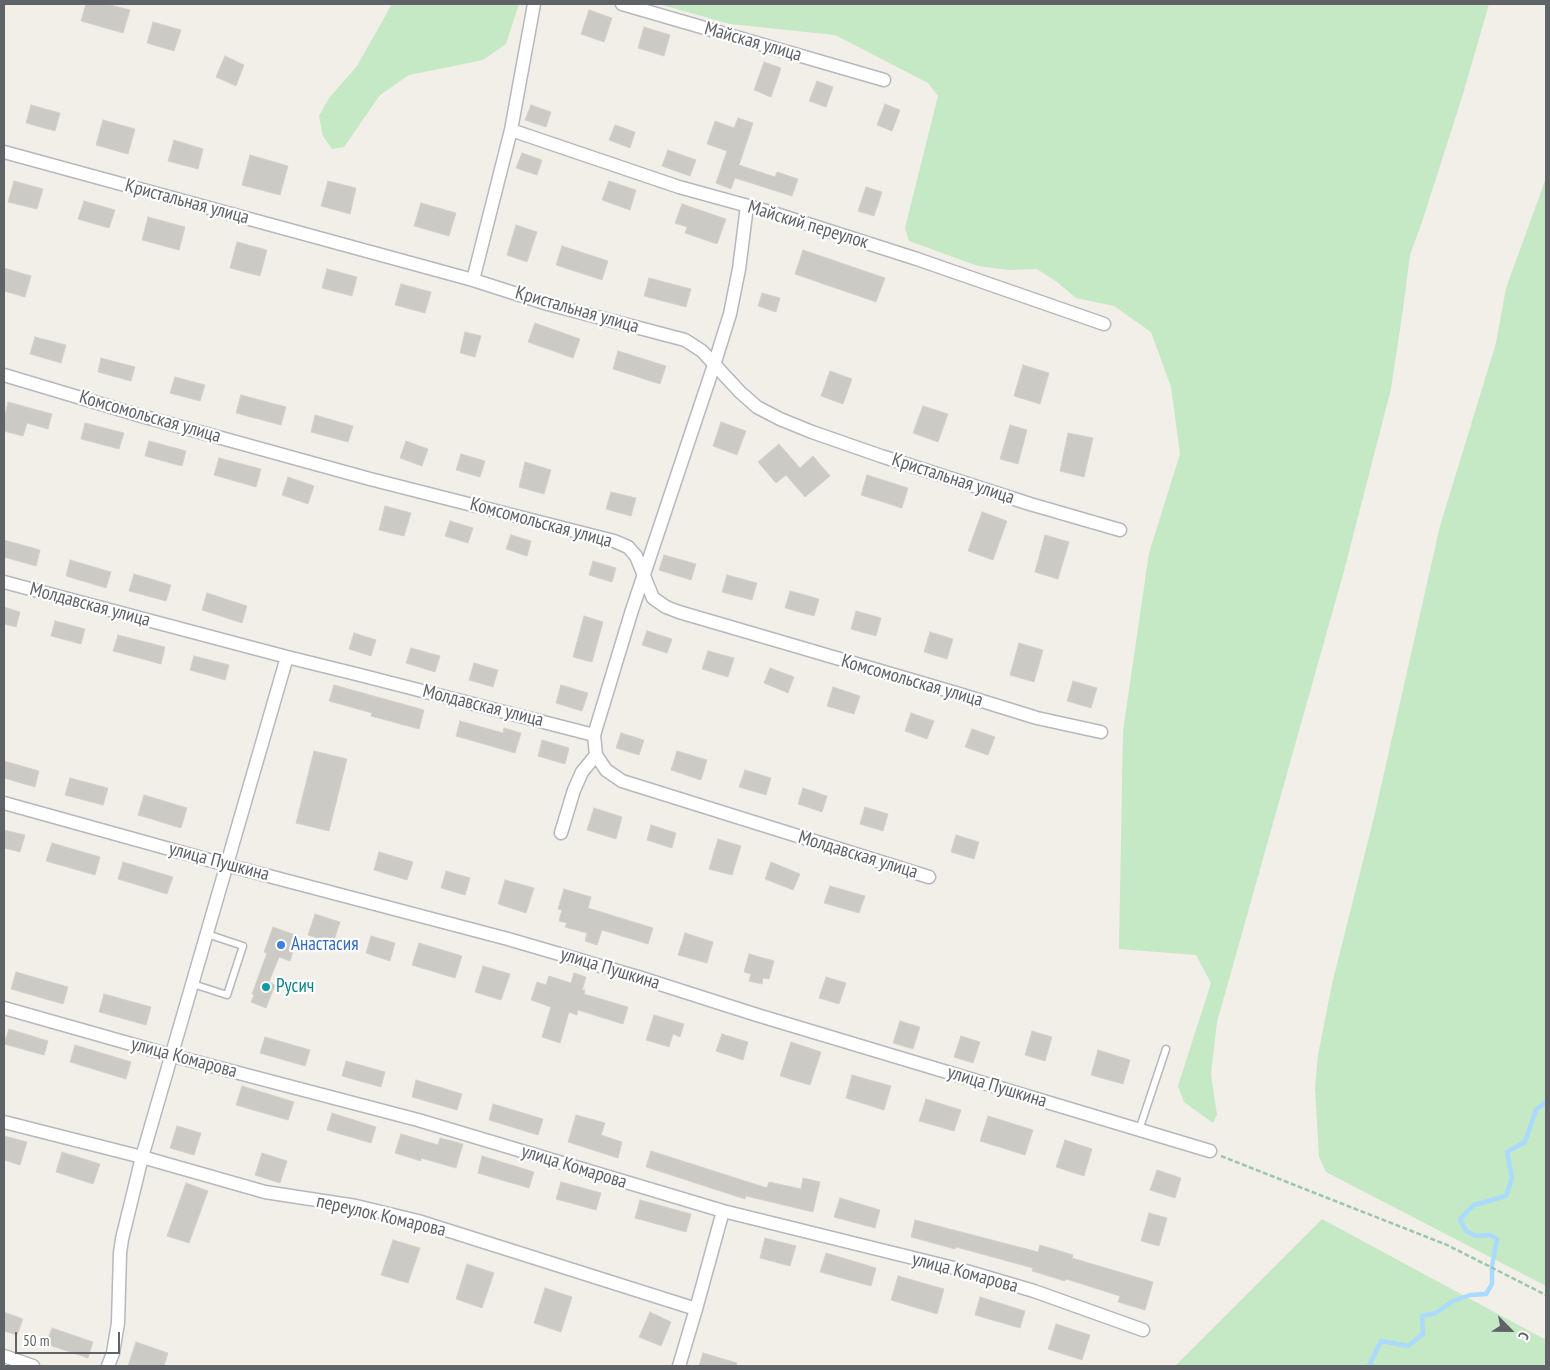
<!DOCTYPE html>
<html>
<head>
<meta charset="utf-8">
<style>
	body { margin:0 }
	#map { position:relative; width:1550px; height:1370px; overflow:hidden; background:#f1efe8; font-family:"PT Sans Narrow",sans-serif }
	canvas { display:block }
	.frame { position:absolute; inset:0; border:5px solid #5f6368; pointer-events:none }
	.north { position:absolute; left:1485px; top:1305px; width:50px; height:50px; -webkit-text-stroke:4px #fff; paint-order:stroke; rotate:113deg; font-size:14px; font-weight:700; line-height:20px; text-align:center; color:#5f6368 }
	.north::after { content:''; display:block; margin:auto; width:18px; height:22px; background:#5f6368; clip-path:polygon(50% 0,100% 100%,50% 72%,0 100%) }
	.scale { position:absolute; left:15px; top:1332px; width:105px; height:22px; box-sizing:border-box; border:2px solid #5f6368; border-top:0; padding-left:6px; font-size:15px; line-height:18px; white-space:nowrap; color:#5f6368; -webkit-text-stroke:4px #fff; paint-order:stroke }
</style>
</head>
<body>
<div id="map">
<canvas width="1550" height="1370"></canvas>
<div class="frame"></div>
<div class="north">С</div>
<div class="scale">50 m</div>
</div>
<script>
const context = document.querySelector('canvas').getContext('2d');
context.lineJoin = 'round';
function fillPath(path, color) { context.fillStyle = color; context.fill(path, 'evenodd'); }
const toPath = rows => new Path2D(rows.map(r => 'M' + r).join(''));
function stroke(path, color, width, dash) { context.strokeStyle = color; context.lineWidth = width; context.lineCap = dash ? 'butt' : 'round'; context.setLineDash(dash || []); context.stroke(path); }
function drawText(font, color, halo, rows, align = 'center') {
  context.font = font + ' "PT Sans Narrow",sans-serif'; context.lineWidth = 4.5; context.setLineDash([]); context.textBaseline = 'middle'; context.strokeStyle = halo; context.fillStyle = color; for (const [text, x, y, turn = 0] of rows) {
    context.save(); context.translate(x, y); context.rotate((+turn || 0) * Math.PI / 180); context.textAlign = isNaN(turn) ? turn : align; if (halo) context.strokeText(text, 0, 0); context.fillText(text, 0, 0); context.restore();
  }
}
fillPath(toPath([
	[392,4,519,4,506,44,483,60,409,75,380,95,344,147,332,149,323,136,319,116,329,98,357,66],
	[659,4,1489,4,1463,94,1422,222,1410,255,1403,309,1391,389,1344,571,1217,1022,1211,1074,1217,1115,1213,1123,1184,1102,1178,1086,1211,983,1196,955,1119,949,1123,731,1149,553,1180,454,1171,387,1151,332,1114,306,1076,298,1057,282,1037,269,1009,270,978,266,909,241,905,228,938,96,928,83,835,35,730,24],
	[1546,178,1546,1286,1326,1172,1319,1157,1315,1088,1318,1055,1332,984,1375,813,1440,526,1496,343,1506,288],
	[1322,1219,1546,1340,1546,1366,1175,1366]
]), '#c5e8c5');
stroke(toPath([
	[1369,1366,1381,1341,1408,1346,1423,1334,1422,1316,1436,1313,1453,1301,1470,1295,1486,1294,1492,1284,1492,1266,1497,1239,1490,1235,1476,1236,1466,1231,1460,1219,1474,1205,1506,1196,1512,1178,1507,1152,1525,1142,1536,1110,1546,1102]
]), '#aadaff', 4.5);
const building = toPath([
	[86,4,106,4,130,10,123,33,81,21,86,4],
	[589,10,612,18,604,42,581,34,589,10],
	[153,22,181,30,174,51,147,43,153,22],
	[644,27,670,35,664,56,638,48,644,27],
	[225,56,244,65,236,86,216,77,225,56],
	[764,62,781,68,771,97,754,90,764,62],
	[817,81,833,87,826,107,809,101,817,81],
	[885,104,900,110,892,131,877,125,885,104],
	[31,105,60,113,55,131,26,123,31,105],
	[531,105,551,112,546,127,525,120,531,105],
	[738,118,753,123,739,165,775,177,777,172,798,179,792,196,735,178,731,189,716,183,727,151,707,144,715,121,734,128,738,118],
	[103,120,135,129,128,154,96,145,103,120],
	[615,125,635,132,630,148,609,140,615,125],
	[174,140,203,149,198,169,168,161,174,140],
	[668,150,696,160,690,176,662,166,668,150],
	[522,153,542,160,537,175,516,168,522,153],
	[250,155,288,166,280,195,242,185,250,155],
	[14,181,43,189,37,209,8,202,14,181],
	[328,181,356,188,350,214,321,206,328,181],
	[609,181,636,190,630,210,602,200,609,181],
	[866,187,882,192,874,216,858,211,866,187],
	[84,201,115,210,109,228,78,219,84,201],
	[421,203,456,213,449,236,414,226,421,203],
	[682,204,726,219,717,244,685,233,687,227,675,223,682,204],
	[148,217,185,227,179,250,142,240,148,217],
	[516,225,537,232,527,262,507,255,516,225],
	[237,242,267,250,260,276,230,268,237,242],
	[562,246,608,261,602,280,556,265,562,246],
	[803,250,885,278,876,302,795,274,803,250],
	[4,268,31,276,25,297,4,291,4,268],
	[327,269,357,277,352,296,322,288,327,269],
	[649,278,691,289,686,307,644,296,649,278],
	[401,284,431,292,425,313,395,305,401,284],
	[762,293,780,298,776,312,758,306,762,293],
	[535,323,580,339,573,358,528,342,535,323],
	[465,332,481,336,475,357,460,353,465,332],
	[35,337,66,345,61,363,30,354,35,337],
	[618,351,666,366,660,384,613,369,618,351],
	[101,358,135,367,131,381,98,372,101,358],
	[1023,365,1049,373,1040,404,1014,396,1023,365],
	[830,371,852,379,843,404,821,396,830,371],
	[175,377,205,385,200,401,170,393,175,377],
	[241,395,286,407,281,425,236,413,241,395],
	[8,402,52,414,48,429,27,423,23,436,4,431,4,419,8,402],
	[923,406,948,414,938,442,913,433,923,406],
	[315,415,353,426,348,442,311,432,315,415],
	[721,422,746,431,737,455,713,446,721,422],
	[85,423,124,433,119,449,81,439,85,423],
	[1010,425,1027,430,1018,464,1000,459,1010,425],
	[1068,433,1093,438,1084,477,1060,471,1068,433],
	[149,441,186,451,182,466,145,456,149,441],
	[406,441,428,449,422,466,400,458,406,441],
	[779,444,800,468,813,456,830,476,805,497,786,475,776,483,758,462,779,444],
	[461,454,485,461,480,477,456,470,461,454],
	[219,458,261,469,256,487,214,475,219,458],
	[525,462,551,470,544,494,519,487,525,462],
	[867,475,908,488,902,508,861,495,867,475],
	[288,477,314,486,308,504,282,495,288,477],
	[611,492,636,498,631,516,606,509,611,492],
	[385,506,411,513,404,536,379,530,385,506],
	[982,512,1007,521,993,560,968,551,982,512],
	[450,521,473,528,468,543,445,536,450,521],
	[511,535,531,541,527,556,506,549,511,535],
	[1045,535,1069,542,1058,579,1035,572,1045,535],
	[4,540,40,550,36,566,4,557,4,540],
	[664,555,696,564,691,580,659,570,664,555],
	[70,560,111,572,106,588,66,576,70,560],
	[593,561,616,568,612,582,589,575,593,561],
	[134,574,171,585,166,601,129,591,134,574],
	[727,575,757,583,752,600,722,592,727,575],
	[790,591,819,599,814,616,785,608,790,591],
	[207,593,247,606,242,623,202,610,207,593],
	[4,607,20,612,16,627,4,624,4,607],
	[856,611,881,618,876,636,851,629,856,611],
	[584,616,603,622,592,662,573,657,584,616],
	[55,621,85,629,81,644,51,636,55,621],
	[647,631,672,639,667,653,642,645,647,631],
	[930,632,953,639,947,659,924,652,930,632],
	[354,633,376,640,371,656,349,649,354,633],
	[118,635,165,647,161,664,113,651,118,635],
	[1019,643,1043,650,1034,682,1010,675,1019,643],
	[411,648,440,656,435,672,406,663,411,648],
	[708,651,734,658,728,677,702,669,708,651],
	[194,656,229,665,225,680,190,670,194,656],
	[474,663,498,670,493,687,469,680,474,663],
	[770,668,794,677,788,693,764,683,770,668],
	[1073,681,1097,688,1091,708,1067,701,1073,681],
	[334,685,424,710,419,729,371,716,372,713,329,701,334,685],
	[561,685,588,693,582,711,556,703,561,685],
	[833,687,860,696,854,714,827,706,833,687],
	[911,713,934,721,927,739,905,731,911,713],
	[460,721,503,733,504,728,521,733,515,753,456,736,460,721],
	[972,729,995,737,988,755,965,747,972,729],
	[621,733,644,740,639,755,616,748,621,733],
	[542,740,569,748,565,764,538,756,542,740],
	[314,751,347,759,329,831,296,823,314,751],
	[677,751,707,760,701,780,671,770,677,751],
	[4,761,39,771,35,787,4,778,4,761],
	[745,770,771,778,766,795,739,787,745,770],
	[70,778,108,788,103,805,65,795,70,778],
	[803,788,827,796,822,812,798,804,803,788],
	[144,795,187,808,181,828,138,815,144,795],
	[865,807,888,814,883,831,860,824,865,807],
	[594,808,622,817,616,839,587,830,594,808],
	[651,825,676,833,672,848,647,840,651,825],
	[4,830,25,835,20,852,4,848,4,830],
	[956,835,979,842,974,859,951,852,956,835],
	[718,839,741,846,732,875,709,869,718,839],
	[52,843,100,857,95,875,46,861,52,843],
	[379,852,413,862,407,880,374,870,379,852],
	[123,862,173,877,167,894,118,879,123,862],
	[771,862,800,874,793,890,765,879,771,862],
	[446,871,470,878,465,895,441,888,446,871],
	[505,880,534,888,526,913,498,904,505,880],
	[830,886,865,896,859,913,824,903,830,886],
	[564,889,591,897,588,908,653,928,648,944,602,930,597,945,585,941,587,933,565,927,567,923,559,921,562,910,558,909,564,889],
	[315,914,340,922,333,943,308,935,315,914],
	[273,927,298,936,290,961,279,957,269,982,275,985,266,1008,251,1002,254,995,252,994,267,953,264,952,273,927],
	[685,933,713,942,707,963,678,955,685,933],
	[371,936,395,943,390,961,366,953,371,936],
	[419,943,462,956,455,978,412,965,419,943],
	[749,954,774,961,769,979,763,978,762,984,749,981,751,974,744,972,749,954],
	[483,966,510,974,501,1000,475,992,483,966],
	[16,972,68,987,63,1004,11,989,16,972],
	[574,973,586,977,582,990,585,990,584,994,628,1007,623,1024,578,1010,577,1015,569,1012,560,1043,542,1037,551,1007,531,1000,537,982,546,985,549,976,571,983,574,973],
	[826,977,846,983,839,1004,819,998,826,977],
	[104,994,151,1007,146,1025,99,1012,104,994],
	[654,1015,684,1024,680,1037,673,1034,669,1047,646,1040,654,1015],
	[900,1021,920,1027,913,1049,893,1043,900,1021],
	[9,1029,48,1041,44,1055,4,1044,9,1029],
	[1032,1031,1052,1037,1045,1061,1025,1055,1032,1031],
	[722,1034,748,1042,743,1060,716,1051,722,1034],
	[961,1036,980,1042,973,1063,954,1057,961,1036],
	[265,1037,310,1050,305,1066,260,1053,265,1037],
	[791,1042,821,1052,810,1085,780,1076,791,1042],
	[75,1045,131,1062,126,1079,70,1062,75,1045],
	[1098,1050,1130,1060,1123,1084,1091,1075,1098,1050],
	[346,1061,385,1072,381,1087,342,1076,346,1061],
	[852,1075,891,1086,884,1110,846,1098,852,1075],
	[416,1080,462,1094,457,1110,412,1097,416,1080],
	[242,1086,294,1102,288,1120,236,1105,242,1086],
	[926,1099,961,1110,954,1131,919,1121,926,1099],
	[493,1104,543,1119,538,1135,489,1120,493,1104],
	[332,1113,376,1127,371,1143,327,1130,332,1113],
	[576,1115,605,1123,601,1135,622,1142,618,1158,568,1142,576,1115],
	[988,1116,1033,1130,1025,1155,980,1141,988,1116],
	[177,1126,201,1133,194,1155,170,1148,177,1126],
	[401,1134,438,1145,440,1138,463,1144,456,1168,421,1158,421,1161,395,1153,401,1134],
	[4,1136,27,1142,20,1165,4,1160,4,1136],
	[1065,1140,1092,1149,1084,1176,1056,1167,1065,1140],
	[651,1151,767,1188,769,1182,801,1189,803,1178,820,1182,813,1212,746,1196,745,1199,646,1167,651,1151],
	[62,1152,100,1164,93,1184,56,1172,62,1152],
	[262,1153,287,1161,280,1183,255,1175,262,1153],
	[482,1156,534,1172,529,1188,478,1173,482,1156],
	[1157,1170,1181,1178,1175,1198,1150,1190,1157,1170],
	[561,1182,601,1193,596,1210,556,1199,561,1182],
	[186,1183,208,1191,189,1243,167,1236,186,1183],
	[840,1198,880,1210,875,1228,834,1217,840,1198],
	[640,1200,691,1214,686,1232,635,1218,640,1200],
	[1149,1213,1167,1218,1159,1246,1141,1241,1149,1213],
	[915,1220,1038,1252,1040,1245,1073,1255,1072,1258,1153,1282,1145,1310,1118,1302,1120,1296,1066,1279,1065,1281,1032,1271,1033,1268,956,1247,955,1249,911,1237,915,1220],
	[765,1238,796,1246,790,1266,760,1258,765,1238],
	[393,1240,420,1248,408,1283,381,1275,393,1240],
	[826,1253,876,1268,871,1286,820,1272,826,1253],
	[467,1264,494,1273,482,1308,456,1299,467,1264],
	[898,1276,944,1289,937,1314,891,1300,898,1276],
	[545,1288,572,1297,561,1332,534,1323,545,1288],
	[980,1297,1025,1311,1020,1328,975,1315,980,1297],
	[4,1312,23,1319,17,1335,4,1331,4,1312],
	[650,1312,671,1322,661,1346,639,1337,650,1312],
	[1056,1324,1090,1335,1082,1360,1048,1349,1056,1324],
	[52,1328,93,1342,88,1358,46,1344,52,1328],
	[136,1342,168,1353,164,1366,128,1366,136,1342],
	[703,1353,737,1363,736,1366,699,1366,703,1353]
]);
fillPath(building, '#cccac5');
stroke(building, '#d6d1c6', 1);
const lane = toPath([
	[193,984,227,995,243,946,207,934],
	[1139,1130,1166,1049]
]);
const street = toPath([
	[622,4,884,80],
	[511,130,679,187,770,212,917,259,1104,324],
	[4,152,473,280,548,304,685,340,702,351,740,392,757,407,780,419,812,432,881,456,1030,504,1120,530],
	[473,280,511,130,534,4],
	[4,375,138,415,370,479,614,541,628,547,636,556,653,598,666,607,679,612,956,693,1037,718,1101,732],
	[4,582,287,657,360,675,594,735,596,755,606,770,622,781,929,877],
	[594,735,632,610,714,365,730,314,739,269,747,206],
	[4,803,227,865,508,939,638,977,757,1015,1210,1151],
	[561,833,574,790,582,772,596,755],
	[4,1008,170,1055,418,1120,723,1211,966,1271,1034,1291,1143,1330],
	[4,1122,142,1157,265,1192,356,1206,418,1221,696,1309,679,1366],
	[696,1309,723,1211],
	[4,1356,33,1366],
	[108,1366,113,1353,118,1323,120,1253,122,1239,142,1157,287,657]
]);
stroke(lane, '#b5b8bc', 9);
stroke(street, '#b5b8bc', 15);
stroke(toPath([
	[1221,1156,1447,1245,1546,1295]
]), '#9cc7a9', 2.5, [5, 2.5]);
stroke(lane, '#fff', 6);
stroke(street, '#fff', 12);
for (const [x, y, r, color] of [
	[281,945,5,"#3f7fe0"],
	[266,987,5,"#0f9aa8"]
]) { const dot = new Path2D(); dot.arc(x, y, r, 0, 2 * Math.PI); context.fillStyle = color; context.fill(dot); stroke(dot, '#fff', 2); }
drawText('19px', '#5f6368', '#fff', [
	["Майская улица",753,42,16],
	["Кристальная улица",187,202,15],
	["Майский переулок",808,225,17],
	["Кристальная улица",577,310,16],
	["Комсомольская улица",150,417,16],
	["Кристальная улица",953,479,18],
	["Комсомольская улица",541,523,15],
	["Молдавская улица",90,605,15],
	["Комсомольская улица",912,681,16],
	["Молдавская улица",483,706,14],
	["Молдавская улица",858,855,17],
	["улица Пушкина",219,862,15],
	["улица Пушкина",610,969,17],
	["улица Комарова",184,1058,15],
	["улица Пушкина",997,1087,17],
	["улица Комарова",574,1167,17],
	["переулок Комарова",381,1216,13],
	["улица Комарова",965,1273,15]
]);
drawText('19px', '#366cbe', '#fff', [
	["Анастасия",291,945]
], 'left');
drawText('19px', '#0d838f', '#fff', [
	["Русич",276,987]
], 'left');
</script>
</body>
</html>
